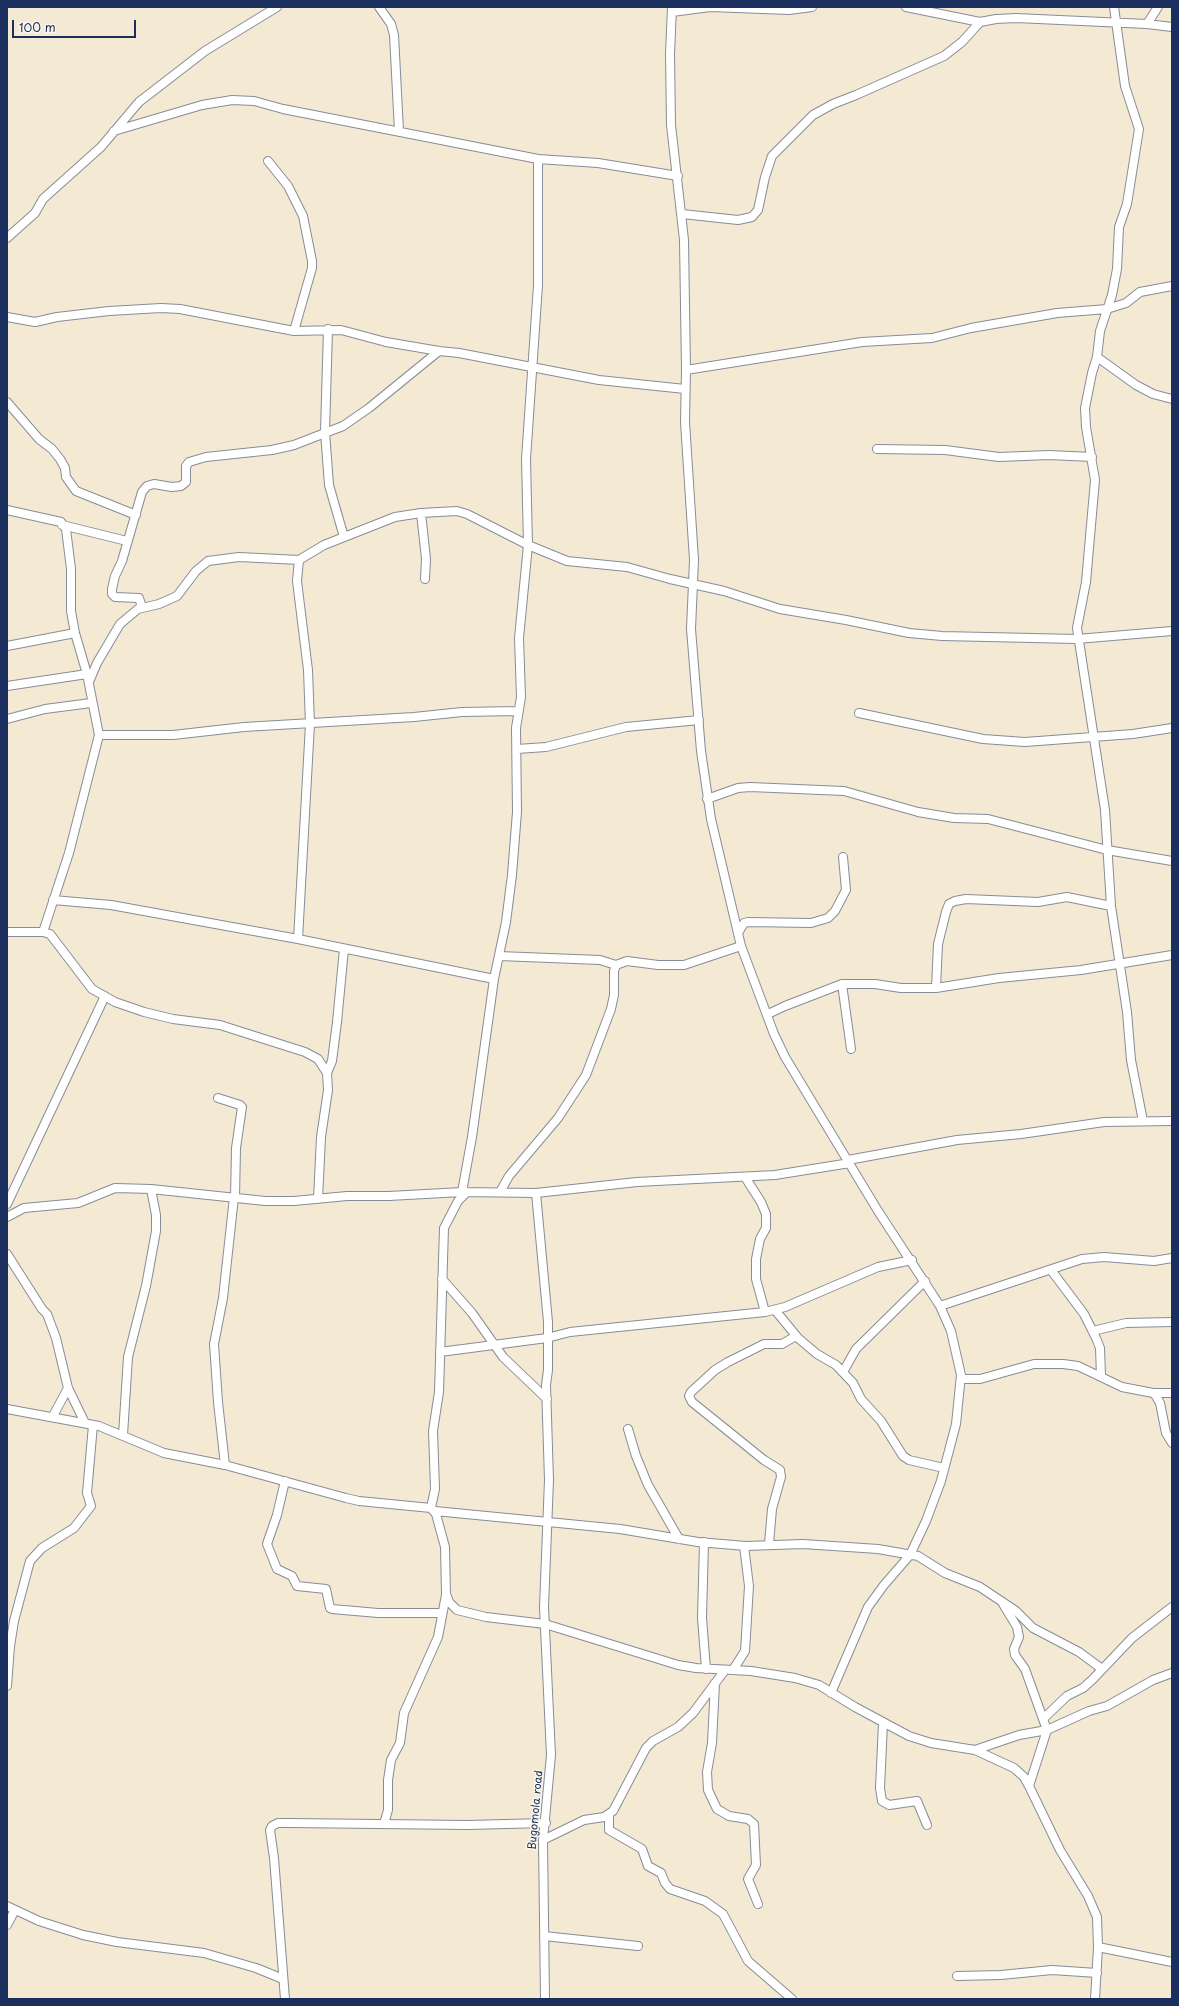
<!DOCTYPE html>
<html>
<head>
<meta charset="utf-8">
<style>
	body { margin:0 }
	#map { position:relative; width:1179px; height:2006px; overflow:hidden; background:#f4e9d2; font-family:"Playpen Sans",sans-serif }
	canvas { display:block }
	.frame { position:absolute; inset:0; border:8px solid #1b2f5e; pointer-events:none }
	.scale { position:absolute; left:12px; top:20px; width:124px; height:18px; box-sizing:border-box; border:2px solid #1b2f5e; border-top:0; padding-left:5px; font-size:12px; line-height:14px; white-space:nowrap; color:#1b2f5e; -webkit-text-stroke:3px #fbf7ec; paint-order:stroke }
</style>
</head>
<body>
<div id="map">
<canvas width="1179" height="2006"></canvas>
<div class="frame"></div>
<div class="scale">100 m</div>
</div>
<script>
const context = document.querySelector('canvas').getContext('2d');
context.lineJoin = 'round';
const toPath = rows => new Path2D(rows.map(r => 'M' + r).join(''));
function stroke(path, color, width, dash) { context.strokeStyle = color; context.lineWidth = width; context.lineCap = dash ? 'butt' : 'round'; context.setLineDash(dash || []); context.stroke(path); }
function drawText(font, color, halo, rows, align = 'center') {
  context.font = font + ' "Playpen Sans",sans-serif'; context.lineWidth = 3; context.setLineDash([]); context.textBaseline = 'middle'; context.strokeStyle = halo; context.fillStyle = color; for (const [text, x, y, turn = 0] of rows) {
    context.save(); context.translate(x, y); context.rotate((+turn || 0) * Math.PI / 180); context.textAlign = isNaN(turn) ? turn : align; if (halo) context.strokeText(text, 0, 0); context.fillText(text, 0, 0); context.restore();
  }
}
const minor = toPath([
	[379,7,391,24,394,35,399,131],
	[672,7,670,54,671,125,684,240,686,370,685,422,694,560,691,629,701,751,711,819,741,946,774,1034,785,1057,878,1211,940,1306,951,1331,961,1375,956,1424,941,1481,926,1521,910,1555,884,1585,868,1607,831,1693],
	[906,7,980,22,996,19,1016,18,1147,24,1172,27],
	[1114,7,1125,86,1139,129,1127,204,1119,227,1117,269,1112,295,1100,331,1097,357,1092,373,1085,408,1086,427,1095,480,1086,582,1077,628,1105,810,1111,906,1127,1012,1131,1060,1143,1121],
	[672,12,710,7,789,10,812,7],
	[1147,24,1158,7],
	[114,131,202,105,232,100,254,101,283,109,538,159,598,163,678,176],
	[268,161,288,186,303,216,312,261,312,268,294,331],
	[682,214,738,220,752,217,758,210,765,177,772,156,813,115,833,104,856,95,944,56,962,42,980,22],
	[7,238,35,213,43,199,101,147,139,102,205,51,277,7],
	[7,317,35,322,57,317,109,311,161,308,180,309,294,331,341,330,386,342,439,351,459,353,599,380,685,389],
	[328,329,325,432,329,485,344,537],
	[1097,357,1136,385,1153,394,1172,399],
	[686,370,862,342,932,338,971,328,1057,313,1107,309,1126,303,1140,292,1172,286],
	[7,402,39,439,52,449,60,459,65,468,66,477,76,491,136,515],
	[877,449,945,450,999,457,1049,455,1092,457],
	[7,510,61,522,66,529,71,569,71,611,75,633,87,674,99,735,69,853,43,932],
	[421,513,426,559,425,579],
	[62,525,127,541],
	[142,607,139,598,115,597,112,594,112,589,115,576,122,561,142,492,147,486,154,484,172,487,181,486,186,482,186,466,189,462,206,457,272,450,294,445,343,426,369,408,439,351],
	[7,646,75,633],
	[89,682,97,663,120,624,138,609,159,604,177,596,196,571,208,561,239,557,299,560],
	[7,686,87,674],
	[859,713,983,739,1025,742,1133,734,1172,728],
	[7,719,45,709,91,703],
	[99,735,173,735,244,727,414,717,462,712,517,711],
	[517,749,546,747,626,727,699,720],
	[707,799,738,788,750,787,844,791,918,812,954,818,988,819,1107,850,1172,861],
	[53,900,111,905,298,939,494,979],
	[7,932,43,932,50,934,92,989,115,1002,144,1012,173,1019,220,1025,305,1052,318,1059,327,1073,328,1090,321,1137,318,1199],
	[738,933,744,923,748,922,811,923,828,918,835,911,846,890,843,857],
	[298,939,310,724,308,670,297,581,299,560,324,545,395,517,421,513,457,511,467,514,528,545,567,561,627,567,670,579,724,591,780,609,846,620,909,633,942,636,1077,639,1172,631],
	[499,956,600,960,616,965],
	[842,984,851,1049],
	[936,988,938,944,946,912,949,904,955,901,966,899,1038,902,1067,897,1111,906],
	[768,1014,785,1006,842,984,875,984,901,988,936,988,999,978,1081,970,1172,955],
	[327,1073,332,1061,337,1022,344,949],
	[218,1098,240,1105,242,1107,236,1148,235,1198],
	[848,1160,957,1140,1021,1134,1104,1122,1172,1121],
	[745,1177,761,1202,766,1214,766,1228,760,1239,756,1259,756,1279,765,1312],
	[462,1192,472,1137,494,979,506,922,512,875,517,812,516,728,521,697,519,638,528,545,526,459,538,285,538,159],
	[500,1192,509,1176,558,1118,586,1075,611,1009,614,995,614,971,616,965,627,961,658,965,684,965,741,946],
	[536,1193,548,1322,548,1370,546,1385,549,1480,544,1607,551,1755,543,1840,545,1999],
	[7,1204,105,996],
	[7,1217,24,1208,78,1203,115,1188,151,1189,265,1201,294,1201,347,1196,389,1196,462,1192,536,1193,637,1182,775,1175,850,1163],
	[7,1254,42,1309,47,1314,56,1338,68,1388,85,1423],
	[1051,1270,1084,1314,1096,1338,1100,1348,1101,1376],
	[442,1279,472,1313,503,1357,547,1399],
	[940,1306,1082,1259,1104,1257,1154,1261,1172,1258],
	[775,1310,798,1338,817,1354,836,1365,853,1383,861,1399,881,1421,903,1456,909,1460,944,1468],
	[1093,1331,1126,1323,1172,1322],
	[440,1352,547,1338,570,1332,765,1312,785,1307,878,1267,912,1260],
	[843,1372,856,1349,925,1281],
	[961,1379,980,1379,1034,1364,1063,1364,1078,1366,1122,1387,1153,1393,1156,1396,1160,1403,1166,1433,1172,1443],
	[1153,1393,1172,1393],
	[7,1409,99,1426,164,1453,225,1465,346,1498,359,1501,431,1508,436,1514,445,1547,446,1594,449,1602,457,1610,486,1617,545,1624,678,1665,696,1668,751,1671,795,1678,819,1685,855,1707,909,1736,931,1743,975,1750,1014,1768,1024,1777,1029,1786,1060,1850,1088,1896,1097,1917,1098,1947,1095,1999],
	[53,1416,68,1388],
	[628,1429,636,1456,648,1485,679,1539],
	[123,1435,128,1357,146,1286,156,1231,156,1215,151,1189],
	[225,1465,218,1402,214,1344,223,1298,234,1197],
	[285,1481,277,1515,267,1544,277,1569,292,1576,297,1586,326,1589,330,1608,332,1609,378,1613,442,1613],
	[431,1508,435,1489,433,1431,439,1392,444,1228,458,1201,467,1192],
	[435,1511,620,1529,698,1542,746,1546,803,1544,878,1549,918,1556,945,1573,980,1587,1016,1611,1033,1628,1079,1652,1102,1669],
	[704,1542,702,1618,706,1669],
	[769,1544,772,1509,781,1477,780,1470,764,1460,692,1402,689,1396,691,1392,715,1370,728,1362,764,1344,782,1344,796,1336],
	[1003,1604,1017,1627,1019,1637,1014,1649,1015,1655,1025,1669,1047,1730,1029,1786],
	[733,1670,745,1651,749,1586,744,1546],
	[715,1683,712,1743,707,1772,708,1790,717,1809,729,1816,748,1819,754,1824,756,1865,748,1879,758,1904],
	[7,1686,10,1646,14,1621,30,1561,42,1548,74,1528,91,1506,87,1493,93,1425],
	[1043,1719,1067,1696,1083,1688,1092,1680,1132,1638,1172,1607],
	[883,1723,880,1788,882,1801,889,1805,917,1801,927,1825],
	[975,1750,1019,1735,1047,1730,1089,1711,1107,1706,1153,1680,1172,1673],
	[609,1814,609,1830,642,1849,648,1866,661,1873,665,1883,670,1889,705,1901,723,1914,748,1961,792,1999],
	[384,1824,388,1810,388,1780,391,1760,400,1743,404,1713,438,1637,446,1595],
	[543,1840,584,1820,604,1817,613,1811,646,1748,653,1741,678,1727,693,1713,725,1670],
	[7,1906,39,1921,83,1935,117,1942,204,1953,256,1968,283,1979],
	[7,1925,15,1910],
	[544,1936,638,1946],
	[1098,1947,1172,1962],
	[957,1976,1001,1975,1052,1970,1097,1973],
	[285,1999,274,1858,270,1830,272,1826,278,1823,289,1823,468,1825,546,1823]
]);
stroke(minor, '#888c98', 10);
stroke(minor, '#fff', 8);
drawText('11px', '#1b2f5e', '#fbf7ec', [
	["Bugomola road",536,1810,-85]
]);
</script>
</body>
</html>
